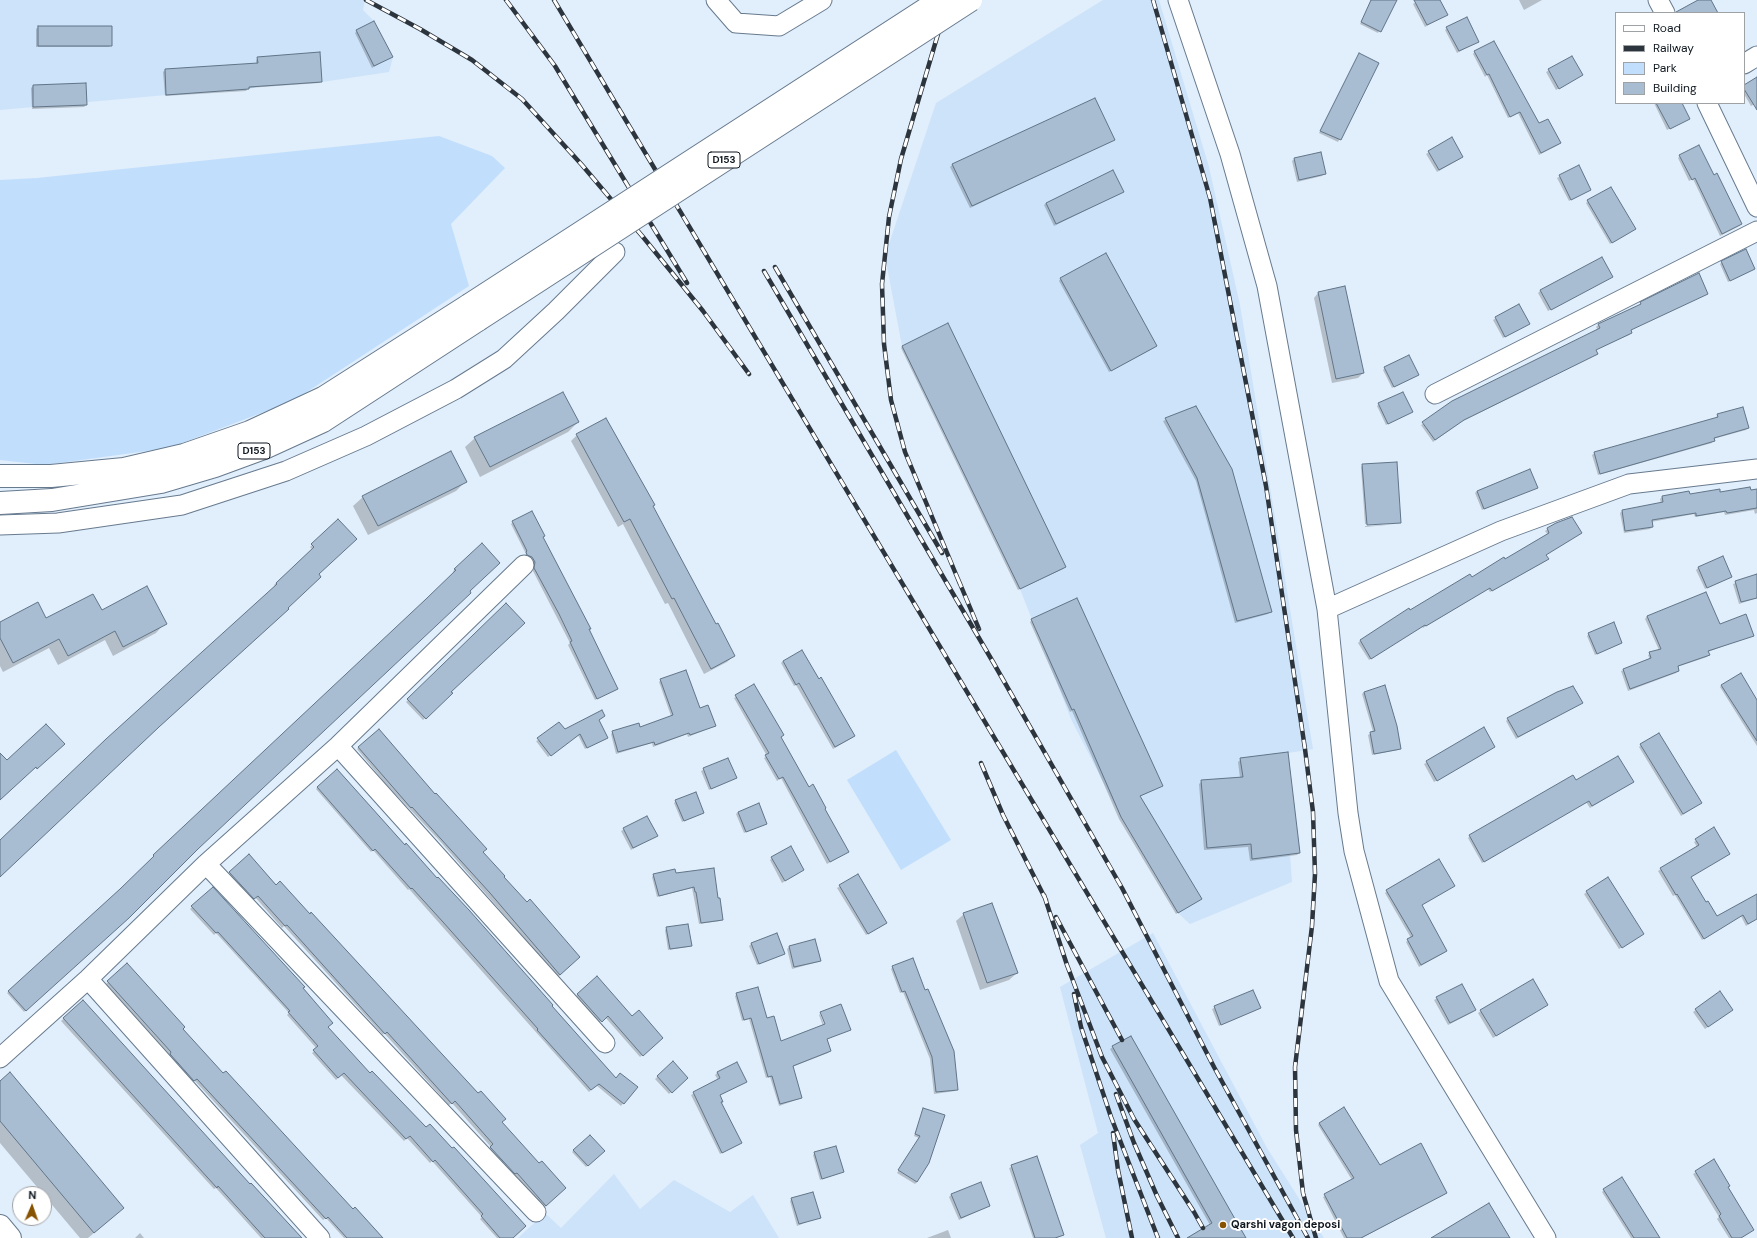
<!DOCTYPE html>
<html>
<head>
<meta charset="utf-8">
<style>
	body { margin:0 }
	#map { position:relative; width:1757px; height:1238px; overflow:hidden; background:#e1eefb; font-family:"DM Sans",sans-serif }
	canvas { display:block }
	.legend { position:absolute; left:1615px; top:12px; width:130px; height:92px; box-sizing:border-box; background:#fff; border:1px solid #9fa2a5; margin:0; padding:5px 7px; list-style:none; font-size:12px; color:#0f171f }
	.legend li { display:flex; align-items:center; gap:8px; height:20px }
	.legend b { width:20px; border:1px solid #9fa2a5 }
	.north { position:absolute; left:12px; top:1186px; width:40px; height:40px; box-sizing:border-box; background:#fff; border:1px solid #9fa2a5; border-radius:50%; rotate:2deg; font-size:11px; font-weight:700; line-height:16px; text-align:center; color:#0f171f }
	.north::after { content:''; display:block; margin:auto; width:14px; height:18px; background:#885300; clip-path:polygon(50% 0,100% 100%,50% 72%,0 100%) }
</style>
</head>
<body>
<div id="map">
<canvas width="1757" height="1238"></canvas>
<ul class="legend">
<li><b style="height:5px;background:#fff"></b>Road</li>
<li><b style="height:5px;background:#2c343d"></b>Railway</li>
<li><b style="height:11px;background:#c1dffc"></b>Park</li>
<li><b style="height:11px;background:#a8bdd2"></b>Building</li>
</ul>
<div class="north">N</div>
</div>
<script>
const context = document.querySelector('canvas').getContext('2d');
context.lineJoin = 'round';
function fillPath(path, color) { context.fillStyle = color; context.fill(path, 'evenodd'); }
const toPath = rows => new Path2D(rows.map(r => 'M' + r).join(''));
function stroke(path, color, width, dash) { context.strokeStyle = color; context.lineWidth = width; context.lineCap = dash ? 'butt' : 'round'; context.setLineDash(dash || []); context.stroke(path); }
function drawText(font, color, halo, rows, align = 'center') {
  context.font = font + ' "DM Sans",sans-serif'; context.lineWidth = 4; context.setLineDash([]); context.textBaseline = 'middle'; context.strokeStyle = halo; context.fillStyle = color; for (const [text, x, y, turn = 0] of rows) {
    context.save(); context.translate(x, y); context.rotate((+turn || 0) * Math.PI / 180); context.textAlign = isNaN(turn) ? turn : align; if (halo) context.strokeText(text, 0, 0); context.fillText(text, 0, 0); context.restore();
  }
}
fillPath(toPath([
	[0,0,365,0,363,10,374,21,393,57,389,72,322,82,260,86,249,89,166,95,0,110],
	[1103,0,1159,0,1209,167,1240,305,1313,749,1288,753,1300,853,1290,854,1292,882,1190,924,1178,913,1121,817,1071,719,1020,589,902,346,885,256,936,103],
	[1153,933,1267,1148,1324,1238,1106,1238,1080,1145,1098,1133,1060,987],
	[614,1174,640,1209,674,1180,730,1212,753,1195,779,1238,518,1238,545,1213,561,1228]
]), '#cde3f9');
fillPath(toPath([
	[439,136,492,156,505,168,451,224,469,286,293,401,169,448,45,465,0,460,0,180,37,178],
	[896,750,951,840,901,870,847,780]
]), '#c1dffc');
fillPath(toPath([
	[1372,0,1396,0,1378,33,1360,24],
	[1419,0,1439,0,1446,15,1425,27,1413,4],
	[1519,0,1542,0,1524,10],
	[38,27,111,45,109,47,36,47,36,29],
	[1447,28,1476,43,1457,53,1445,30],
	[357,31,391,57,372,68,355,33],
	[1475,51,1539,125,1560,143,1558,145,1539,155,1518,113,1508,118,1487,75,1485,77,1473,54],
	[1359,54,1378,63,1338,142,1319,133],
	[1571,57,1582,75,1556,90,1546,72],
	[258,58,321,81,319,83,248,88,246,91,165,96,163,72,165,70,256,64,256,60],
	[1757,78,1757,103,1751,106,1744,94,1744,86],
	[33,86,86,105,84,107,32,109,31,88],
	[1654,103,1681,103,1686,120,1667,130],
	[1451,139,1460,159,1437,172,1426,154],
	[1113,140,970,208,950,167,952,165],
	[1680,156,1714,176,1741,224,1739,226,1720,236,1693,179,1689,181,1678,158],
	[1294,159,1324,174,1322,176,1297,182,1292,161],
	[1578,167,1590,190,1569,201,1557,178],
	[1123,192,1054,226,1044,205,1046,203],
	[1588,201,1635,229,1610,244,1586,203],
	[1602,258,1610,278,1548,311,1538,293,1540,291],
	[1722,262,1754,269,1728,282,1720,264],
	[1061,278,1154,348,1109,372,1059,281],
	[1318,293,1363,373,1358,378,1332,383,1314,298],
	[1707,293,1630,330,1631,333,1629,335,1595,350,1524,391,1461,422,1433,442,1421,425,1598,330,1596,327,1598,325,1639,306,1641,303],
	[1518,305,1526,326,1503,338,1493,320],
	[903,346,1065,567,1063,569,1018,590,901,348],
	[1385,368,1418,375,1392,388,1383,370],
	[1379,404,1412,412,1386,425,1377,406],
	[1196,408,1270,612,1268,614,1235,623,1196,481,1163,421],
	[1742,408,1748,428,1746,430,1713,439,1712,443,1598,475,1592,455,1595,453,1716,419,1717,415],
	[606,419,715,626,734,656,727,662,704,674,668,603,665,604,623,524,618,527,571,441,577,435],
	[578,422,568,432,480,477,465,447,475,438],
	[1363,465,1400,522,1365,524,1361,467],
	[466,481,456,491,368,535,353,506,363,497],
	[1537,487,1482,510,1475,493,1477,491],
	[1757,490,1757,513,1755,514,1754,510,1725,515,1724,512,1695,517,1694,514,1651,522,1652,527,1650,529,1624,533,1620,513,1622,511,1661,504,1660,499,1662,497],
	[338,521,355,539,317,574,320,577,287,608,286,611,111,771,0,876,0,842,107,740,275,586,274,585,276,583,312,549,310,547],
	[513,522,542,537,588,630,614,690,595,700,568,645,570,643,533,571,533,564,525,555,526,554,511,524],
	[1556,523,1545,555,1548,559,1546,561,1490,592,1488,589,1423,628,1422,626,1369,660,1358,643,1360,641,1409,610,1410,611,1505,561,1548,535,1545,531],
	[1398,524,1365,527,1365,526,1399,524],
	[481,545,195,851,98,945,24,1012,7,993,121,890,154,856,427,599,454,573,453,571],
	[1698,568,1731,577,1705,589,1696,570],
	[1757,575,1757,598,1739,604,1733,584],
	[506,604,450,692,451,693,423,720,406,702],
	[101,611,165,623,156,633,113,656,105,640,58,665,49,648,3,672,0,666,0,623,46,620],
	[1647,616,1719,625,1753,635,1708,652,1709,655,1707,657,1677,667,1678,671,1676,673,1628,691,1621,671,1650,660,1648,655,1659,650,1645,619],
	[1032,620,1162,786,1139,797,1198,901,1176,914,1119,819,1072,711,1070,712,1030,622],
	[1589,634,1621,643,1595,655,1587,636],
	[783,661,854,736,852,738,833,749,796,685,794,686,781,663],
	[661,680,700,709,715,726,688,737,687,734,653,747,652,743,616,754,611,734,613,732,639,728,671,716,659,682],
	[1722,685,1757,701,1757,746,1720,687],
	[754,686,780,737,808,788,824,809,846,853,827,864,781,778,777,781,764,758,767,756,734,698],
	[1364,692,1400,748,1398,750,1372,755,1368,735,1373,732,1362,694],
	[1581,703,1516,739,1506,721,1508,719],
	[598,721,604,740,585,749,578,735,548,757,536,741,564,730],
	[1484,729,1492,749,1434,782,1424,764],
	[378,730,503,877,579,957,558,977,439,840,385,783,357,749],
	[1641,745,1701,803,1681,816,1639,747],
	[727,759,735,778,709,790,701,771],
	[1241,759,1299,853,1297,855,1250,861,1248,847,1204,850,1199,784,1202,781,1240,778,1238,762],
	[337,770,616,1079,636,1087,621,1106,596,1085,589,1092,409,889,408,890,373,850,371,852,316,789],
	[1575,782,1633,782,1590,808,1586,802,1482,863,1468,838,1470,836],
	[676,801,703,812,682,822,674,803],
	[738,812,766,824,744,833,736,814],
	[647,817,654,837,631,850,621,831],
	[1714,829,1690,877,1706,903,1717,917,1757,895,1757,919,1746,926,1741,916,1702,940,1675,895,1673,896,1658,871,1697,847,1694,842],
	[249,856,501,1122,539,1165,565,1188,544,1208,514,1174,513,1175,488,1150,491,1147,452,1103,449,1105,384,1033,383,1035,284,926,282,928,255,897,252,900,228,875],
	[772,858,803,870,782,883,770,860],
	[675,874,717,899,722,919,720,921,699,924,692,888,657,897,652,877,654,875],
	[858,875,884,925,866,935,837,888],
	[1608,878,1641,936,1619,949,1584,894],
	[213,888,302,989,327,1027,511,1238,497,1238,480,1219,482,1217,432,1161,430,1163,407,1138,404,1141,341,1075,336,1080,312,1053,317,1049,287,1015,289,1013,216,933,214,935,190,909],
	[1387,891,1421,905,1446,951,1444,953,1419,967,1406,942,1411,938,1385,893],
	[964,914,1017,973,1009,980,980,990,956,921],
	[667,928,691,945,688,947,668,950,665,930],
	[751,944,784,953,757,965,749,946],
	[789,947,820,960,818,962,792,969,787,949],
	[127,965,223,1075,353,1210,382,1238,344,1238,326,1218,323,1220,194,1080,192,1083,168,1056,170,1055,106,984],
	[893,967,957,1089,955,1091,934,1094,930,1059,903,992,900,993,891,969],
	[597,977,632,1017,662,1038,640,1057,605,1017,599,1023,576,996],
	[1461,985,1473,1012,1448,1025,1434,1000],
	[1252,991,1260,1008,1219,1026,1212,1009],
	[1720,993,1729,1012,1705,1029,1693,1012],
	[737,994,766,1019,781,1042,823,1026,819,1015,820,1014,826,1029,850,1029,826,1040,830,1051,828,1053,792,1067,801,1097,799,1099,779,1106,770,1077,766,1078,749,1019,742,1021,735,996],
	[83,1001,250,1186,300,1238,261,1238,216,1188,214,1189,61,1021],
	[1547,1005,1493,1038,1478,1013,1481,1011],
	[1113,1047,1245,1238,1189,1238,1210,1225,1110,1049],
	[673,1063,687,1078,669,1094,655,1079],
	[736,1063,745,1082,719,1096,720,1103,741,1143,720,1154,691,1095,718,1080,715,1075,717,1073],
	[0,1082,113,1217,88,1238,80,1238,0,1143],
	[924,1109,917,1182,915,1184,897,1173,919,1138,914,1136],
	[1320,1123,1380,1166,1446,1193,1362,1238,1344,1238,1323,1197,1352,1180,1318,1125],
	[590,1136,603,1151,586,1167,572,1152],
	[815,1153,843,1172,820,1180,813,1155],
	[1037,1157,1063,1235,1057,1238,1033,1238,1009,1168],
	[1714,1161,1727,1188,1753,1230,1741,1238,1729,1238,1717,1219,1719,1217,1693,1174],
	[1604,1190,1656,1238,1631,1238,1602,1192],
	[951,1195,989,1206,959,1220,949,1197],
	[792,1199,820,1217,797,1226,790,1201],
	[948,1230,951,1238,927,1238],
	[140,1233,144,1238,135,1238]
]), '#0003');
const building = toPath([
	[1371,0,1397,0,1381,32,1361,22,1371,0],
	[1414,0,1440,0,1448,15,1427,25,1414,0],
	[1698,0,1711,0,1718,13,1676,13,1676,12,1698,0],
	[1467,17,1479,42,1459,51,1446,27,1467,17],
	[374,21,393,57,374,66,356,30,374,21],
	[38,26,112,26,112,46,38,46,38,26],
	[1494,41,1539,123,1548,119,1561,143,1541,153,1520,112,1510,117,1489,74,1487,75,1474,51,1494,41],
	[320,52,322,82,249,87,249,89,166,95,165,69,258,63,257,57,320,52],
	[1359,53,1379,63,1341,140,1320,131,1359,53],
	[1572,56,1583,75,1559,89,1548,69,1572,56],
	[1757,77,1757,110,1744,89,1744,85,1757,77],
	[86,83,87,105,33,107,33,85,86,83],
	[1095,98,1115,140,972,206,952,164,1095,98],
	[1656,103,1682,103,1690,119,1670,129,1656,103],
	[1452,137,1463,157,1439,170,1428,151,1452,137],
	[1699,145,1714,175,1717,173,1742,224,1722,234,1695,178,1692,180,1679,155,1699,145],
	[1321,152,1326,174,1299,180,1294,158,1321,152],
	[1579,165,1591,190,1571,200,1559,175,1579,165],
	[1113,170,1124,192,1056,224,1046,203,1113,170],
	[1611,187,1636,229,1612,243,1587,200,1611,187],
	[1746,249,1755,269,1730,281,1721,261,1746,249],
	[1106,253,1157,346,1111,371,1060,278,1106,253],
	[1602,257,1613,277,1551,310,1540,290,1602,257],
	[1699,273,1708,294,1631,330,1632,333,1596,350,1598,354,1464,420,1435,440,1422,422,1452,401,1600,328,1598,324,1641,304,1640,302,1699,273],
	[1345,286,1364,373,1336,379,1318,292,1345,286],
	[1519,304,1530,324,1505,337,1495,317,1519,304],
	[948,323,1066,567,1020,589,902,346,948,323],
	[1409,355,1419,375,1394,387,1384,367,1409,355],
	[563,392,579,422,490,467,474,437,563,392],
	[1403,392,1413,412,1388,424,1378,403,1403,392],
	[1196,406,1232,469,1272,612,1237,621,1197,478,1165,418,1196,406],
	[1743,407,1749,428,1714,438,1715,441,1600,474,1594,452,1718,417,1717,414,1743,407],
	[606,418,655,505,653,506,716,624,718,623,735,656,711,669,674,598,672,599,630,519,624,522,576,434,606,418],
	[451,451,467,482,378,526,362,496,451,451],
	[1397,462,1401,523,1367,525,1362,464,1397,462],
	[1530,469,1538,488,1484,509,1477,491,1530,469],
	[1750,487,1751,490,1757,489,1757,508,1727,513,1726,511,1696,516,1696,513,1652,520,1653,527,1625,531,1622,510,1663,502,1662,496,1689,491,1690,494,1720,489,1720,492,1750,487],
	[532,511,545,536,543,537,591,629,589,629,618,689,597,699,570,642,572,641,559,614,534,568,535,562,532,557,527,555,526,552,527,551,512,521,532,511],
	[1572,517,1582,533,1546,555,1549,559,1492,591,1490,588,1426,626,1425,625,1371,659,1360,640,1409,608,1410,610,1470,574,1472,577,1504,557,1505,559,1549,533,1547,528,1556,523,1572,517],
	[338,519,357,539,319,574,321,577,288,608,289,609,159,727,0,877,0,840,106,739,277,584,276,583,314,547,311,544,338,519],
	[482,543,500,563,470,591,471,593,437,625,198,849,129,918,26,1011,8,991,120,889,154,856,153,855,426,599,456,570,454,569,482,543],
	[1723,556,1732,577,1707,588,1698,567,1723,556],
	[1757,574,1757,598,1741,602,1735,581,1757,574],
	[147,586,167,624,123,647,115,631,68,656,59,639,13,663,0,638,0,622,38,602,46,618,93,594,102,610,147,586],
	[1706,592,1720,624,1746,614,1754,636,1708,651,1710,655,1678,666,1679,671,1630,689,1623,669,1651,658,1649,652,1661,649,1647,616,1706,592],
	[1077,598,1163,786,1140,796,1202,899,1178,913,1121,817,1074,709,1072,710,1031,619,1077,598],
	[506,603,525,623,451,692,453,693,426,719,407,699,506,603],
	[1614,622,1622,643,1597,654,1588,633,1614,622],
	[802,650,819,679,821,677,855,736,835,747,799,683,796,685,783,661,802,650],
	[686,670,700,708,708,705,716,726,690,735,689,733,655,745,654,742,618,752,612,731,639,723,640,727,673,715,660,679,686,670],
	[1741,673,1757,700,1757,741,1721,685,1741,673],
	[754,684,784,735,781,737,809,787,813,784,826,808,825,809,849,852,830,862,783,777,779,779,765,755,769,753,735,695,754,684],
	[1385,685,1397,726,1401,749,1374,754,1370,732,1375,731,1364,692,1385,685],
	[1573,686,1583,703,1518,737,1507,718,1557,692,1573,686],
	[602,710,605,716,599,720,608,738,587,748,580,734,551,756,537,738,559,722,565,729,602,710],
	[46,724,65,744,37,769,36,767,0,800,0,753,7,760,46,724],
	[1484,727,1495,747,1437,781,1426,761,1484,727],
	[379,729,435,794,436,793,487,849,483,852,505,876,504,877,527,902,530,899,580,957,560,975,490,893,412,807,411,808,358,747,379,729],
	[1659,733,1702,803,1683,814,1640,744,1659,733],
	[1288,752,1300,853,1252,859,1251,844,1207,848,1201,780,1243,777,1240,758,1288,752],
	[1618,756,1634,782,1592,806,1589,801,1484,862,1469,835,1573,775,1576,780,1618,756],
	[728,758,737,778,711,789,703,768,728,758],
	[337,769,405,845,406,843,437,878,438,877,469,910,553,1005,552,1006,616,1078,620,1073,638,1087,624,1104,599,1084,591,1090,537,1030,538,1029,443,922,412,888,411,889,375,849,373,851,317,787,337,769],
	[696,792,704,813,684,821,675,800,696,792],
	[759,803,767,824,746,832,738,812,759,803],
	[647,816,658,836,633,848,623,828,647,816],
	[1714,827,1730,854,1691,877,1706,902,1708,901,1717,916,1757,894,1757,919,1748,924,1743,915,1704,939,1677,894,1676,895,1660,868,1699,845,1695,839,1714,827],
	[791,846,804,870,785,881,771,857,791,846],
	[249,854,276,885,280,881,310,914,311,912,478,1093,481,1091,506,1119,502,1122,539,1163,542,1161,566,1188,546,1206,517,1173,515,1174,490,1147,493,1144,455,1101,452,1104,387,1032,385,1034,287,925,285,926,258,896,254,899,229,872,249,854],
	[1439,859,1455,886,1422,905,1447,951,1421,965,1407,939,1413,936,1386,890,1439,859],
	[714,868,718,898,720,898,723,920,701,923,696,892,695,892,694,887,659,896,653,874,675,869,676,873,714,868],
	[858,874,887,923,868,934,839,885,858,874],
	[1608,877,1644,934,1622,948,1586,891,1608,877],
	[213,887,305,987,303,988,333,1023,328,1027,370,1073,372,1071,426,1127,430,1124,452,1148,454,1147,526,1226,513,1238,500,1238,481,1216,483,1214,435,1160,433,1162,410,1136,406,1139,344,1073,338,1078,313,1050,318,1046,288,1012,290,1011,218,932,216,933,191,906,213,887],
	[992,903,1018,973,987,983,963,913,992,903],
	[688,924,692,946,670,949,666,927,688,924],
	[777,933,785,954,759,964,751,943,777,933],
	[815,939,821,961,794,967,789,946,815,939],
	[913,958,925,990,928,989,954,1051,958,1090,936,1092,932,1057,905,991,902,992,892,966,913,958],
	[127,963,185,1027,183,1029,223,1073,226,1071,353,1209,355,1207,383,1238,347,1238,328,1217,326,1219,197,1079,194,1081,170,1054,171,1052,107,981,127,963],
	[597,976,632,1016,639,1010,663,1038,643,1056,608,1016,602,1022,577,994,597,976],
	[1533,979,1548,1005,1496,1036,1480,1010,1533,979],
	[1462,984,1476,1010,1450,1023,1436,997,1462,984],
	[758,987,767,1018,774,1016,781,1041,825,1024,820,1012,841,1004,851,1030,827,1039,831,1051,793,1066,802,1098,780,1104,772,1076,768,1077,751,1018,744,1020,736,993,758,987],
	[1253,990,1261,1008,1221,1025,1214,1006,1253,990],
	[1720,991,1733,1010,1708,1027,1695,1009,1720,991],
	[83,1000,250,1184,251,1183,302,1238,265,1238,218,1186,217,1188,63,1018,83,1000],
	[1131,1036,1231,1212,1246,1238,1187,1238,1212,1223,1112,1046,1131,1036],
	[673,1061,688,1078,672,1093,657,1076,673,1061],
	[737,1062,747,1082,720,1095,723,1102,721,1102,742,1143,722,1153,693,1092,720,1078,717,1072,737,1062],
	[10,1072,124,1208,94,1233,0,1121,0,1081,10,1072],
	[1344,1107,1380,1165,1421,1143,1447,1193,1361,1238,1347,1238,1324,1194,1354,1178,1319,1123,1344,1107],
	[923,1108,945,1115,929,1163,917,1182,898,1170,920,1136,915,1134,923,1108],
	[590,1135,605,1151,588,1166,573,1150,590,1135],
	[836,1146,844,1172,822,1179,814,1152,836,1146],
	[1037,1156,1064,1235,1055,1238,1035,1238,1011,1165,1037,1156],
	[1714,1159,1730,1186,1728,1187,1754,1230,1741,1238,1732,1238,1719,1216,1721,1214,1695,1171,1714,1159],
	[1622,1177,1660,1238,1634,1238,1603,1189,1622,1177],
	[981,1182,990,1206,961,1218,951,1194,981,1182],
	[813,1192,821,1218,799,1224,791,1198,813,1192],
	[1489,1203,1510,1238,1431,1238,1489,1203]
]);
fillPath(building, '#a8bdd2');
stroke(building, '#617588', 1);
const minor = toPath([
	[716,0,736,23,779,26,822,0],
	[1178,0,1230,154,1267,286,1327,609,1348,813,1354,851,1389,981,1546,1238],
	[1658,0,1665,13],
	[1744,64,1757,56],
	[1707,103,1757,207],
	[1435,394,1757,231],
	[0,525,58,523,182,505,286,471,366,436,456,389,504,359,556,311,615,252],
	[1327,609,1501,531,1629,484,1757,469],
	[338,746,605,1043],
	[206,864,536,1212],
	[88,979,320,1238],
	[0,1058,88,979,206,864,338,746,524,565]
]);
const major = toPath([
	[0,476,51,476,124,469,184,455,250,432,323,398,469,305],
	[0,503,52,500,161,482,215,466,264,448,323,421,478,320],
	[0,1226,10,1238]
]);
stroke(minor, '#677a8e', 21);
stroke(major, '#677a8e', 24);
stroke(minor, '#fff', 19);
stroke(major, '#fff', 22);
const rail = toPath([
	[366,0,420,29,472,60,522,99,582,165,643,237,703,311,749,374],
	[506,0,555,66,687,283],
	[554,0,1293,1238],
	[948,0,901,159,889,217,882,284,884,344,891,400,905,452,960,584],
	[1153,0,1210,198,1266,486,1305,749,1313,812,1315,874,1312,926,1295,1067,1296,1130,1303,1193,1316,1238],
	[775,267,942,553],
	[764,271,993,662,1122,888,1214,1067,1308,1238],
	[958,579,979,629],
	[981,763,1003,815,1046,900],
	[1044,895,1067,965,1102,1057,1134,1119,1194,1212,1203,1228],
	[1056,917,1122,1040],
	[1074,994,1081,1027,1111,1117,1158,1238],
	[1116,1094,1134,1143,1157,1196,1178,1238],
	[1113,1133,1118,1170,1132,1238]
]);
stroke(rail, '#2c343d', 4.5);
stroke(rail, '#fff', 3, [9]);
const majorBridge = toPath([
	[469,305,940,0],
	[478,320,971,0]
]);
stroke(majorBridge, '#677a8e', 24, []);
stroke(majorBridge, '#fff', 22);
for (const [x, y, r, color] of [
	[1223,1225,4,"#885300"]
]) { const dot = new Path2D(); dot.arc(x, y, r, 0, 2 * Math.PI); context.fillStyle = color; context.fill(dot); stroke(dot, '#fff', 1.5); }
for (const [x, y, w] of [
	[724,160,32],
	[254,451,32]
]) { const box = new Path2D(); box.roundRect(x - w / 2, y - 8, w, 16, 3); context.fillStyle = '#fff'; context.fill(box); stroke(box, '#0f171f', 1); }
drawText('bold 10px', '#0f171f', null, [
	["D153",724,160],
	["D153",254,451]
]);
drawText('bold 11px', '#0f171f', '#fff', [
	["Qarshi vagon deposi",1231,1225]
], 'left');
</script>
</body>
</html>
